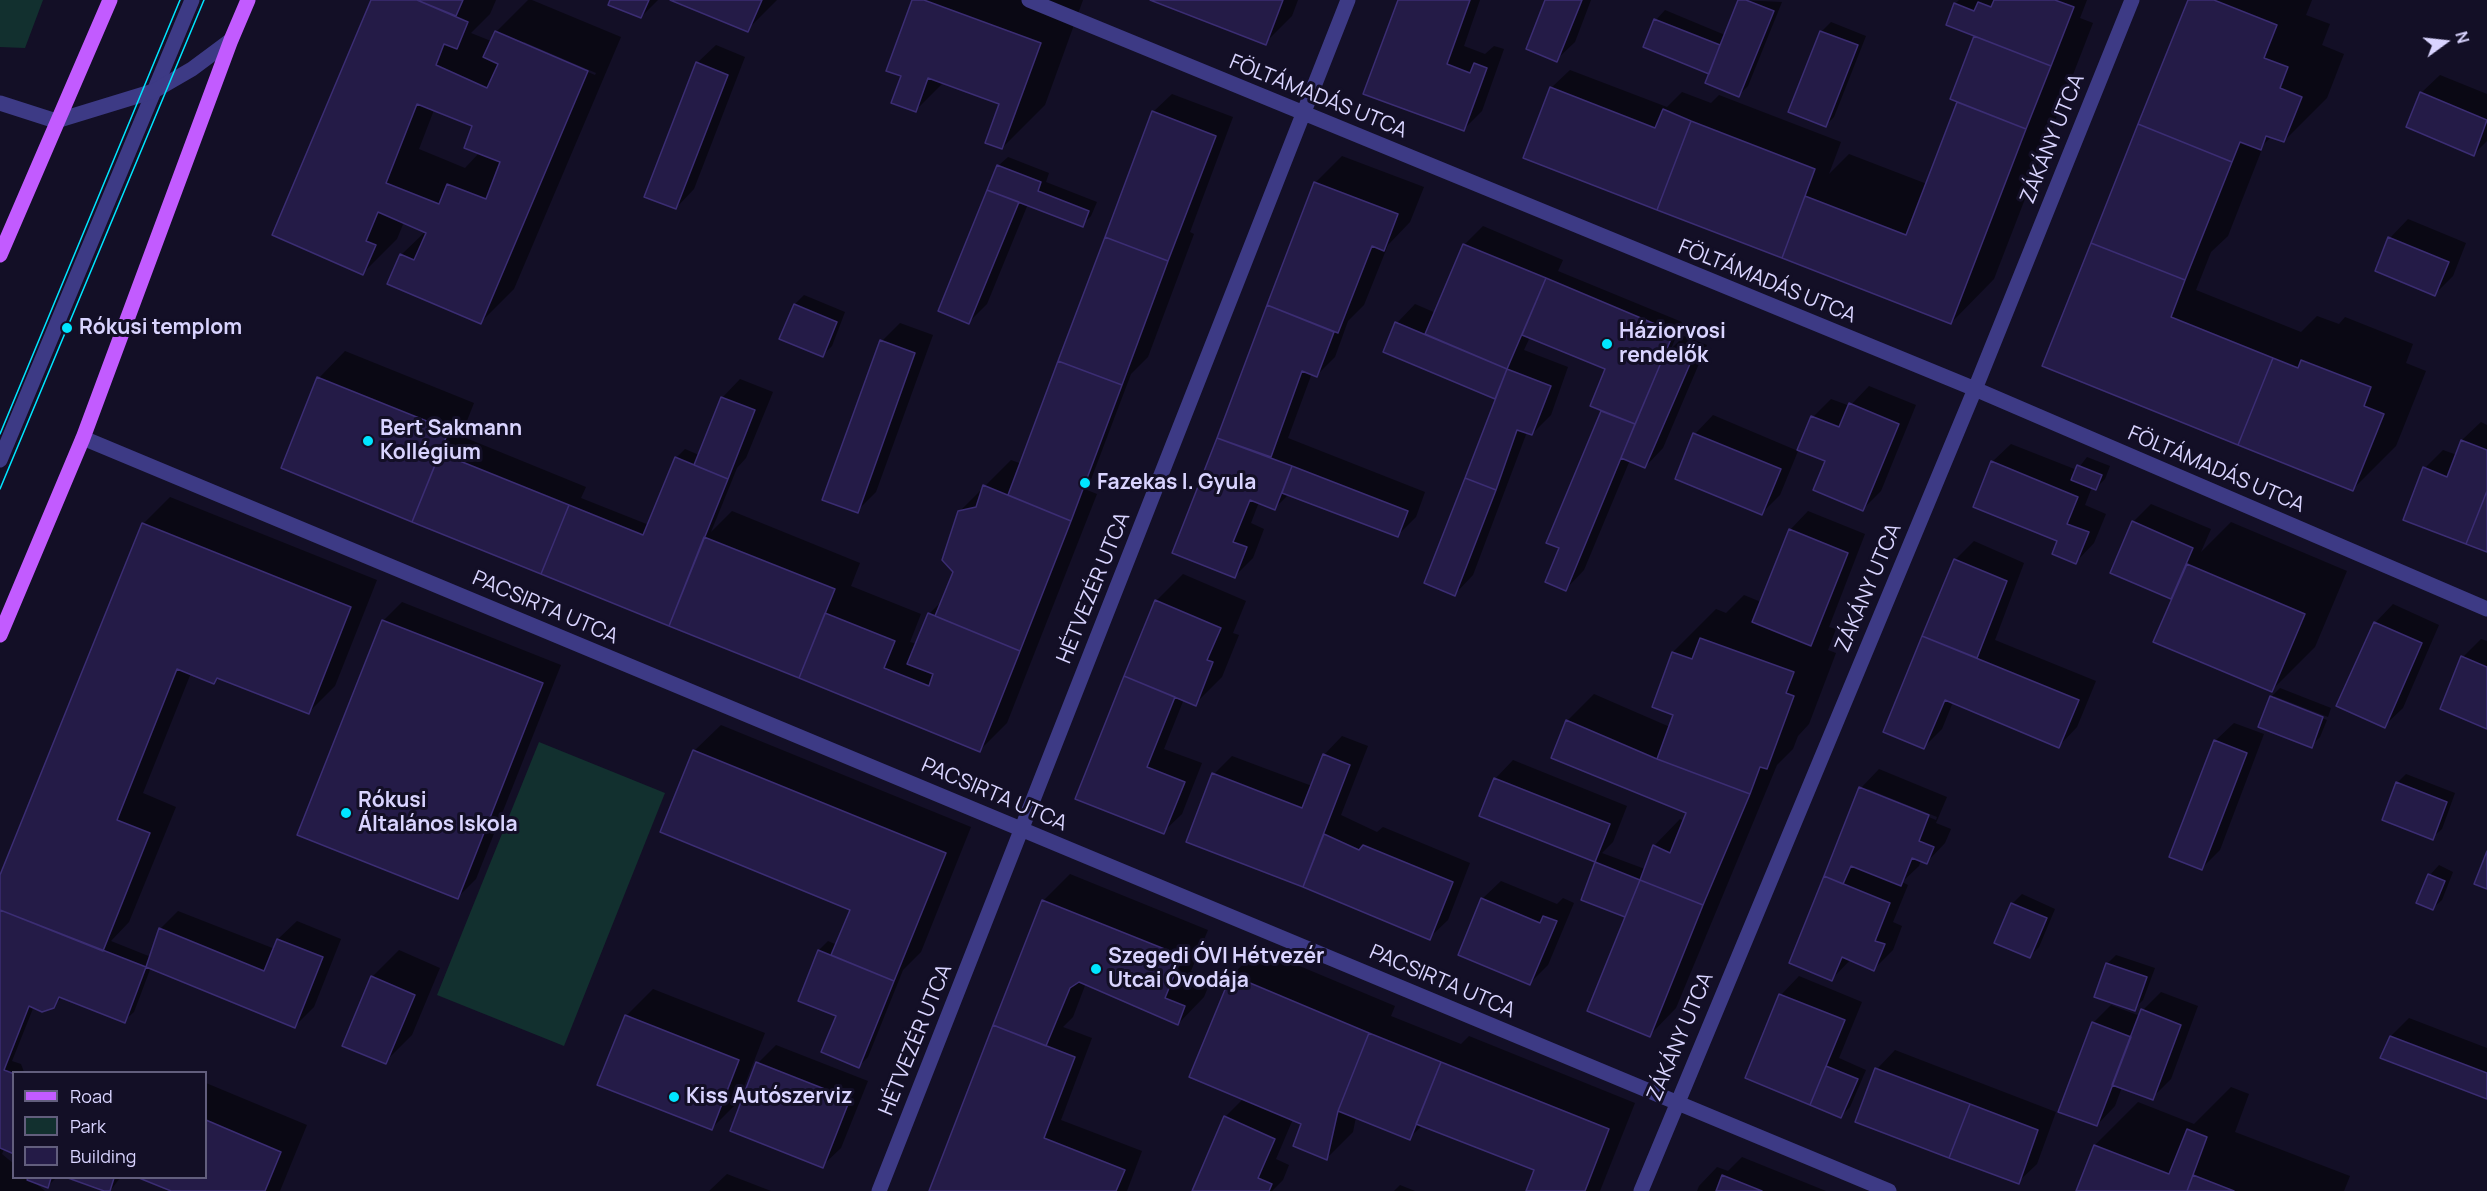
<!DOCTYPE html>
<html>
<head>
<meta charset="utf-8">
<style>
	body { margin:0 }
	#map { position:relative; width:2487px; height:1191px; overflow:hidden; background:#130f26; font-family:Manrope,sans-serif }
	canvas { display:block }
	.legend { position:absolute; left:12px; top:1071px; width:195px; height:108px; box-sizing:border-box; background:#130f26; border:2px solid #625e7d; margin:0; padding:8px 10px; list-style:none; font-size:18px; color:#d9d4ff }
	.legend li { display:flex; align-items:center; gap:12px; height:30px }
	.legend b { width:30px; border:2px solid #625e7d }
	.north { position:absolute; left:2415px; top:12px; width:60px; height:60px; -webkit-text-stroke:4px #130f26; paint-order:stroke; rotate:75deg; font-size:16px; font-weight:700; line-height:24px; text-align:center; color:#d9d4ff }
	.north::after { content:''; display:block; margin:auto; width:21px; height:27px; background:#d9d4ff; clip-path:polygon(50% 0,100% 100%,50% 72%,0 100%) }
</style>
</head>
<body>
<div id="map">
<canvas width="2487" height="1191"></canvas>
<ul class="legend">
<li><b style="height:8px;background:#c25bff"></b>Road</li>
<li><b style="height:16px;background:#12302f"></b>Park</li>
<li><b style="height:16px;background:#241b47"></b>Building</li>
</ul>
<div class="north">N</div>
</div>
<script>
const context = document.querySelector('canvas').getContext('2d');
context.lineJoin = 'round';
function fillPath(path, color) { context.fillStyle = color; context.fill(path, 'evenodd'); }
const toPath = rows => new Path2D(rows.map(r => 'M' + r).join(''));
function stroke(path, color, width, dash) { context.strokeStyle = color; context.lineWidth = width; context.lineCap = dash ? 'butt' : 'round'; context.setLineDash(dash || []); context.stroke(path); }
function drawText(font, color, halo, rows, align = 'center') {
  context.font = font + ' Manrope,sans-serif'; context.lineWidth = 6; context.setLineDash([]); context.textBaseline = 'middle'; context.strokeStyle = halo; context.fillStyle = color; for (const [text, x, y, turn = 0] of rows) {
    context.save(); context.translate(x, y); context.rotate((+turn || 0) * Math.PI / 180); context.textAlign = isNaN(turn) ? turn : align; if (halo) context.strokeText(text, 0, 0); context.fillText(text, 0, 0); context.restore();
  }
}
fillPath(toPath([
	[0,0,43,0,25,48,0,47],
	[539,742,665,793,564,1046,437,995]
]), '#12302f');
fillPath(toPath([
	[371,0,496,0,490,14,471,33,491,41,496,32,528,0,532,0,621,37,514,289,481,322,401,255,426,231,404,222,397,239,363,273],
	[524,42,596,73,595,75,524,45],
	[434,110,474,125,480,152,465,168,419,149],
	[611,0,658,0,641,17],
	[674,0,777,0,747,30],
	[913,0,1083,0,1045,105,1002,148,1001,103,944,82,915,111,903,75],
	[1154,0,1298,0,1292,16,1265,43],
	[1399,0,1480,0,1464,46,1485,54,1494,46,1504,49,1482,111,1464,129],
	[1546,0,1591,0,1575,42,1556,60],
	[1739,0,1782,2,1748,86,1739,95,1711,73,1645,47,1656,20,1665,10,1725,35],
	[1959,0,2087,0,2080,18,2093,23,1994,279,1951,323,1782,256,1551,88,1570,70,1667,107,1682,92,1711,103,1719,95,1841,142,1829,174,1849,154,1927,184,1959,101,1977,36,1955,4],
	[2189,0,2312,0,2306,15,2330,24,2322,45,2344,54,2327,98,2284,141,2272,136,2264,144,2228,236,2211,252,2196,290,2301,332,2317,316,2339,324,2345,317,2413,344,2406,363,2426,371,2396,446,2353,489,2044,366],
	[1831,22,1866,36,1834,117,1825,126,1790,112,1822,31],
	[716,45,745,57,694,189,676,208,697,63],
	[2440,75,2487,94,2487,141,2474,154,2421,93],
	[1172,94,1233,117,1190,232,1194,234,1148,357,1131,374,1087,490,1097,494,1007,723,980,750,412,520,319,378,345,351,474,403,461,436,586,487,581,498,649,525,676,458,685,449,699,455,722,398,740,379,773,392,746,458,737,468,711,532,732,511,860,563,851,586,921,614,910,642,917,644,929,614,943,600,954,571,959,512,1011,460,1022,464,1153,112],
	[1342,156,1424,187,1410,222,1388,245,1364,305,1348,321,1335,357,1317,375,1312,373,1288,438,1425,492,1416,517,1397,536,1289,494,1275,508,1259,502,1251,523,1264,529,1253,558,1235,576,1174,552,1315,183],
	[1008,157,1049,173,1046,182,1097,202,1091,216,1082,225,1028,204,987,304,969,322,998,166],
	[2408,219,2466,243,2453,276,2435,294,2377,270,2390,238],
	[1483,226,1563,260,1558,271,1682,322,1671,349,1684,336,1707,345,1663,448,1645,467,1630,460,1584,570,1566,589,1561,547,1548,542,1603,410,1607,368,1530,337,1524,350,1568,367,1551,415,1532,434,1527,432,1473,575,1455,594,1497,399,1385,351,1397,323,1415,304,1436,313,1464,245],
	[804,295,845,312,832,346,823,355,781,338,795,304],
	[900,323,933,335,876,492,857,511,882,341],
	[1869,386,1916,405,1881,491,1863,509,1813,417,1831,399,1850,406],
	[1713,415,1798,451,1780,495,1762,513,1695,434],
	[2481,422,2487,425,2487,551,2425,468,2443,450,2457,455,2462,440],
	[2011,444,2077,470,2087,457,2110,466,2105,479,2096,488,2092,487,2085,505,2106,514,2094,543,2076,562,1992,462],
	[170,497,377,580,335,686,308,713,219,677,214,682,191,673,143,793,176,807,129,922,111,941,151,957,160,929,178,911,275,949,278,939,297,921,341,939,314,1007,295,1026,151,967,134,1012,124,1021,62,997,53,1007,34,1006,12,1061,21,1064,24,1072,14,1072,14,1152,4,1149,2,1154,14,1164,14,1178,56,1178,48,1186,33,1181,45,1191,0,1191,0,880,143,524],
	[2151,504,2211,529,2201,552,2231,522,2347,571,2315,647,2272,690,2176,592,2171,597,2133,522],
	[1808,511,1865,534,1829,627,1836,629,1828,650,1836,653,1809,724,1798,736,1793,749,1777,765,1676,1008,1650,1035,1626,916,1583,900,1597,861,1481,815,1495,779,1513,760,1627,806,1613,842,1602,853,1645,869,1654,846,1680,819,1684,821,1688,812,1567,721,1594,694,1670,727,1675,714,1673,652,1716,609,1726,613,1744,595,1761,602,1790,530],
	[1974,541,2024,563,1995,640,2096,681,2077,727,2059,746,1953,702,1942,729,1924,747,1885,731,1955,560],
	[1183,574,1246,601,1233,633,1239,635,1222,677,1195,704,1184,699,1164,749,1202,763,1182,814,1163,832,1077,798,1156,601],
	[402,602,561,665,476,879,458,897,299,834,384,620],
	[2393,604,2439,625,2403,708,2384,726,2375,623],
	[2481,639,2487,641,2487,727,2463,657],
	[2280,688,2331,708,2328,717,2274,696,2274,699,2327,720,2320,737,2311,746,2271,697],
	[2234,723,2264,734,2220,850,2202,868,2215,741],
	[721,725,971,827,921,952,903,970,868,1057,859,1066,838,1015,800,1000,819,950,828,941,837,945,852,909,694,751],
	[1342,736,1368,746,1341,815,1377,832,1383,827,1470,863,1448,920,1429,938,1188,841,1214,774,1232,756,1312,786,1324,755],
	[1879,769,1947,797,1936,823,1951,829,1945,843,1927,862,1921,860,1919,866,1902,882,1908,885,1893,922,1902,926,1893,950,1874,969,1851,959,1832,979,1790,962,1861,788],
	[1868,789,1937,817,1936,820,1868,792],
	[2406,774,2455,793,2442,829,2432,838,2397,783],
	[2439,865,2453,872,2442,900,2432,909,2418,903,2430,875],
	[1070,874,1208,930,1191,971,1211,980,1204,997,1178,1024,1086,983,1073,1017,1063,1027,1092,1038,1061,1120,1142,1151,1127,1191,930,1191,1043,901],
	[1501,881,1557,904,1563,898,1574,903,1548,965,1530,983,1482,899],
	[2022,894,2055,909,2039,947,2030,956,1996,942,2013,903],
	[1259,949,1395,1006,1391,1016,1461,1044,1469,1036,1635,1103,1600,1191,1527,1191,1536,1170,1423,1125,1409,1138,1356,1117,1353,1132,1327,1158,1303,1123,1293,1119,1276,1159,1289,1165,1283,1180,1272,1191,1193,1191,1225,1117,1244,1098,1191,1076,1232,975],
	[399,950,440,968,412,1035,385,1062,372,977],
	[2116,955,2155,968,2143,1000,2134,1009,2107,964],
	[1799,976,1862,1002,1839,1058,1866,1070,1850,1107,1841,1116,1747,1077,1781,995],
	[653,989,765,1033,738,1102,712,1128,626,1016],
	[2161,992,2198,1006,2171,1079,2152,1098,2122,1087,2115,1106,2097,1125,2093,1023,2111,1005,2140,1016,2143,1010],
	[2409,1018,2487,1048,2487,1097,2391,1036],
	[776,1045,868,1081,841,1148,822,1166,758,1063],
	[1895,1050,2056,1112,2037,1164,2018,1182,1877,1069],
	[206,1083,307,1125,280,1191,175,1191,143,1178,206,1178],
	[2231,1087,2249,1094,2235,1132,2350,1176,2344,1191,2077,1191,2095,1145,2138,1102,2194,1124],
	[1742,1157,1826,1191,1697,1191,1699,1186,1717,1167,1728,1171],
	[727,1174,771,1191,709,1191],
	[72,1178,120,1178,110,1191],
	[1400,1185,1415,1191,1394,1191]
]), '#0007');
const building = toPath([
	[371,0,417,0,468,22,457,49,444,44,436,65,487,88,498,64,483,57,495,31,588,71,481,324,387,284,400,254,414,260,426,233,378,212,366,241,376,245,363,275,272,235,371,0],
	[417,104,472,126,464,148,500,162,486,199,447,184,439,204,386,183,417,104],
	[417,0,463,0,456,16,417,0],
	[610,0,649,0,641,18,608,5,610,0],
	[670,0,762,0,748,32,670,0],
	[912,0,924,0,1041,43,1002,149,985,143,999,104,928,78,916,112,891,103,901,76,886,71,912,0],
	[1150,0,1283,0,1266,45,1150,0],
	[1398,0,1470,0,1447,64,1470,73,1474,63,1487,68,1464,131,1363,94,1398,0],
	[1545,0,1582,0,1557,62,1526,49,1545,0],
	[1738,0,1746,0,1774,11,1739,97,1705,83,1738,0],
	[1994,0,2055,0,2074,7,2051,66,1946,25,1954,3,1974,11,1978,2,1991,7,1994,0],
	[2188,0,2214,0,2277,25,2264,58,2288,67,2280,88,2302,97,2284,142,2266,136,2261,150,2240,142,2232,162,2138,124,2188,0],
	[1654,19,1720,45,1709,74,1643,47,1654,19],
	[1820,31,1858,45,1826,127,1788,112,1820,31],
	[1974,36,2051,66,2026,129,1950,99,1974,36],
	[696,62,728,75,676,209,644,197,696,62],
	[1550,87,1655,128,1663,109,1691,121,1657,210,1523,158,1550,87],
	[2420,92,2487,120,2474,156,2406,127,2420,92],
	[1957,102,2026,129,1951,324,1782,258,1805,196,1906,235,1957,102],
	[1152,111,1216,136,1168,261,1105,237,1152,111],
	[1691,121,1815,169,1782,258,1657,210,1691,121],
	[2138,124,2232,162,2185,280,2091,243,2138,124],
	[997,165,1041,182,1038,191,1089,211,1083,227,987,190,997,165],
	[1314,182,1398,214,1384,251,1372,246,1338,333,1267,305,1314,182],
	[987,190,1019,202,969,324,938,311,987,190],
	[1105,237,1168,261,1122,385,1058,361,1105,237],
	[2388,237,2449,262,2435,296,2375,271,2388,237],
	[2091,243,2185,280,2171,317,2273,358,2238,445,2042,366,2091,243],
	[1463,244,1546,278,1507,369,1425,334,1463,244],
	[1546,278,1674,332,1635,424,1590,406,1605,369,1522,335,1546,278],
	[794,304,837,322,823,357,779,339,794,304],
	[1267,305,1334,332,1317,377,1302,371,1271,457,1217,438,1267,305],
	[1395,322,1507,369,1495,399,1383,352,1395,322],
	[880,340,915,353,858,513,822,500,880,340],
	[1665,353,1690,364,1645,468,1621,458,1665,353],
	[2273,358,2298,368,2301,360,2371,387,2364,406,2384,414,2353,491,2238,445,2273,358],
	[1058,361,1122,385,1071,521,1008,495,1058,361],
	[1507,369,1551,386,1532,435,1517,430,1496,490,1465,478,1507,369],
	[317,377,449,430,412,522,281,468,317,377],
	[721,397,755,410,728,479,694,465,721,397],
	[1849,403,1899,424,1863,511,1813,490,1825,461,1797,450,1811,416,1839,427,1849,403],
	[1601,411,1635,424,1566,591,1545,582,1559,548,1546,543,1601,411],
	[1693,433,1781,469,1762,515,1675,479,1693,433],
	[1217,438,1292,466,1275,510,1250,500,1233,542,1247,547,1235,578,1172,553,1217,438],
	[2461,440,2487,450,2487,491,2466,544,2403,520,2423,467,2447,477,2461,440],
	[440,453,569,505,541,574,412,522,440,453],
	[675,457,728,479,669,626,541,574,569,505,643,535,675,457],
	[1991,461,2078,497,2067,524,2089,532,2076,564,2052,554,2057,541,1973,507,1991,461],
	[2077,465,2102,475,2096,490,2071,480,2077,465],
	[1292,466,1408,511,1398,537,1282,493,1292,466],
	[1465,478,1496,490,1455,596,1424,583,1465,478],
	[983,485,1071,521,1020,651,935,616,953,572,942,560,958,511,976,507,983,485],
	[2487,491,2487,552,2466,544,2487,491],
	[2132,521,2193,548,2171,599,2110,573,2132,521],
	[142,523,351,607,309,714,217,678,214,684,177,669,117,820,150,833,103,951,0,910,0,875,142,523],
	[1789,529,1848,553,1811,646,1752,622,1789,529],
	[704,537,835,589,799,678,669,626,704,537],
	[1954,559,2007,581,1977,658,1922,636,1954,559],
	[2187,564,2305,614,2272,692,2153,642,2187,564],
	[1155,600,1221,628,1207,660,1213,662,1196,706,1124,676,1155,600],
	[825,613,895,641,884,668,929,686,933,674,907,664,928,613,1020,651,980,752,799,678,825,613],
	[382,620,543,683,458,899,297,835,382,620],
	[2374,622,2422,643,2385,728,2336,706,2374,622],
	[1922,636,2079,700,2059,748,1945,700,1924,749,1883,732,1922,636],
	[1700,638,1794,672,1786,693,1794,696,1767,769,1760,767,1750,794,1657,759,1673,715,1652,707,1672,652,1692,659,1700,638],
	[2461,656,2487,667,2487,729,2440,709,2461,656],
	[1124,676,1175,697,1147,767,1185,782,1164,834,1075,799,1124,676],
	[2270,696,2323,717,2312,748,2258,727,2270,696],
	[1566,720,1657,759,1750,794,1703,905,1640,880,1653,845,1670,853,1686,813,1551,758,1566,720],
	[2214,740,2247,753,2202,870,2169,857,2214,740],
	[693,750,946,853,894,981,831,955,850,910,660,832,693,750],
	[1323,754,1350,765,1303,887,1186,842,1212,773,1302,808,1323,754],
	[1494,778,1610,824,1595,862,1479,816,1494,778],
	[2396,782,2447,802,2433,840,2382,820,2396,782],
	[1859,787,1929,815,1919,841,1934,847,1927,864,1912,858,1901,886,1851,866,1843,884,1824,876,1859,787],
	[1324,834,1359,850,1363,845,1453,882,1430,940,1303,887,1324,834],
	[2487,851,2487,889,2474,884,2487,851],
	[1595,862,1640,880,1625,917,1581,900,1595,862],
	[2428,874,2445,881,2433,910,2416,903,2428,874],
	[1824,876,1890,903,1875,941,1885,944,1874,971,1842,957,1832,981,1789,963,1824,876],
	[1640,880,1703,905,1650,1037,1587,1011,1640,880],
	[1481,898,1540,923,1543,916,1557,921,1530,985,1458,955,1481,898],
	[1042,900,1182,956,1165,998,1185,1006,1178,1025,1079,982,1070,988,1046,1046,993,1025,1042,900],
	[2011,903,2047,918,2030,958,1994,943,2011,903],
	[0,910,146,967,125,1023,59,997,54,1008,42,1012,29,1006,4,1070,12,1073,14,1077,14,1154,0,1148,0,910],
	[159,928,264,971,277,939,323,957,295,1028,146,967,159,928],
	[818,950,894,981,859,1068,821,1052,836,1016,798,1001,818,950],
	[2106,963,2147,977,2135,1011,2094,997,2106,963],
	[1231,975,1369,1033,1338,1111,1327,1160,1293,1146,1301,1124,1189,1077,1231,975],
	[371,976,415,995,386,1064,342,1046,371,976],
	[1779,994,1845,1020,1810,1105,1745,1078,1779,994],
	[2141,1009,2181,1025,2153,1100,2112,1085,2141,1009],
	[625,1015,739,1060,712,1130,597,1085,625,1015],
	[2092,1022,2131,1037,2097,1126,2058,1112,2092,1022],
	[993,1025,1075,1057,1044,1138,1125,1170,1116,1191,929,1191,993,1025],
	[1369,1033,1441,1062,1410,1140,1338,1111,1369,1033],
	[2390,1036,2487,1073,2487,1099,2380,1058,2390,1036],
	[756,1062,850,1099,823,1168,730,1131,756,1062],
	[1441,1062,1609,1129,1585,1191,1526,1191,1534,1170,1416,1124,1441,1062],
	[1826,1066,1858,1079,1841,1118,1810,1105,1826,1066],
	[1875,1068,1970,1104,1949,1158,1855,1122,1875,1068],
	[1970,1104,2038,1130,2019,1184,1949,1158,1970,1104],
	[1224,1116,1275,1139,1258,1178,1272,1184,1269,1191,1192,1191,1224,1116],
	[206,1120,281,1152,265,1191,171,1191,139,1178,206,1178,206,1120],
	[2187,1129,2207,1137,2187,1191,2076,1191,2094,1145,2169,1174,2187,1129],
	[1722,1175,1762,1191,1716,1191,1722,1175],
	[2193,1175,2234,1191,2187,1191,2193,1175],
	[28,1178,51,1178,48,1188,27,1180,28,1178],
	[68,1178,114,1178,110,1191,104,1191,68,1178]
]);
fillPath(building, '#241b47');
stroke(building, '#3b2d73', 1.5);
stroke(toPath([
	[0,460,192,0]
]), '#3d3a85', 15);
stroke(toPath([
	[1029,0,1975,389,2487,609],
	[0,103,56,121,154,91,192,69,231,40],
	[83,438,1889,1191],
	[879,1191,1348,0],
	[1641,1191,1975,389,2132,0]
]), '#3d3a85', 15);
stroke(toPath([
	[0,255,110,0],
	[0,635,83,438,231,40,248,0]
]), '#c25bff', 15);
stroke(toPath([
	[0,434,180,0],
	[0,489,204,0]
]), '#00e5ff', 1.5);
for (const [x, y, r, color] of [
	[67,328,6,"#00e5ff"],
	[1607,344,6,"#00e5ff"],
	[368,441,6,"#00e5ff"],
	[1085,483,6,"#00e5ff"],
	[346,813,6,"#00e5ff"],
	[1096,969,6,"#00e5ff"],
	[674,1097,6,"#00e5ff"]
]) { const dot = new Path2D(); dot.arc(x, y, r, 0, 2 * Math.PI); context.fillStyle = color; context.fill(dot); stroke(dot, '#130f26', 2); }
drawText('21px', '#d9d4ff', '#130f26', [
	["FÖLTÁMADÁS UTCA",1318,97,22],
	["ZÁKÁNY UTCA",2053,139,-68],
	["FÖLTÁMADÁS UTCA",1767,282,22],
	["FÖLTÁMADÁS UTCA",2216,470,23],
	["HÉTVEZÉR UTCA",1094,588,-68],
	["ZÁKÁNY UTCA",1869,588,-67],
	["PACSIRTA UTCA",545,608,23],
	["PACSIRTA UTCA",994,795,23],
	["PACSIRTA UTCA",1442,982,23],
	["ZÁKÁNY UTCA",1681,1037,-67],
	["HÉTVEZÉR UTCA",916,1040,-68]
]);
drawText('bold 21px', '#d9d4ff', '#130f26', [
	["Rókusi templom",79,328],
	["Háziorvosi",1619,332],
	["rendelők",1619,356],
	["Bert Sakmann",380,429],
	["Kollégium",380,453],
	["Fazekas I. Gyula",1097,483],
	["Rókusi",358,801],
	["Általános Iskola",358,825],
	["Szegedi ÓVI Hétvezér",1108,957],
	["Utcai Óvodája",1108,981],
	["Kiss Autószerviz",686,1097]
], 'left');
</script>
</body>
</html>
